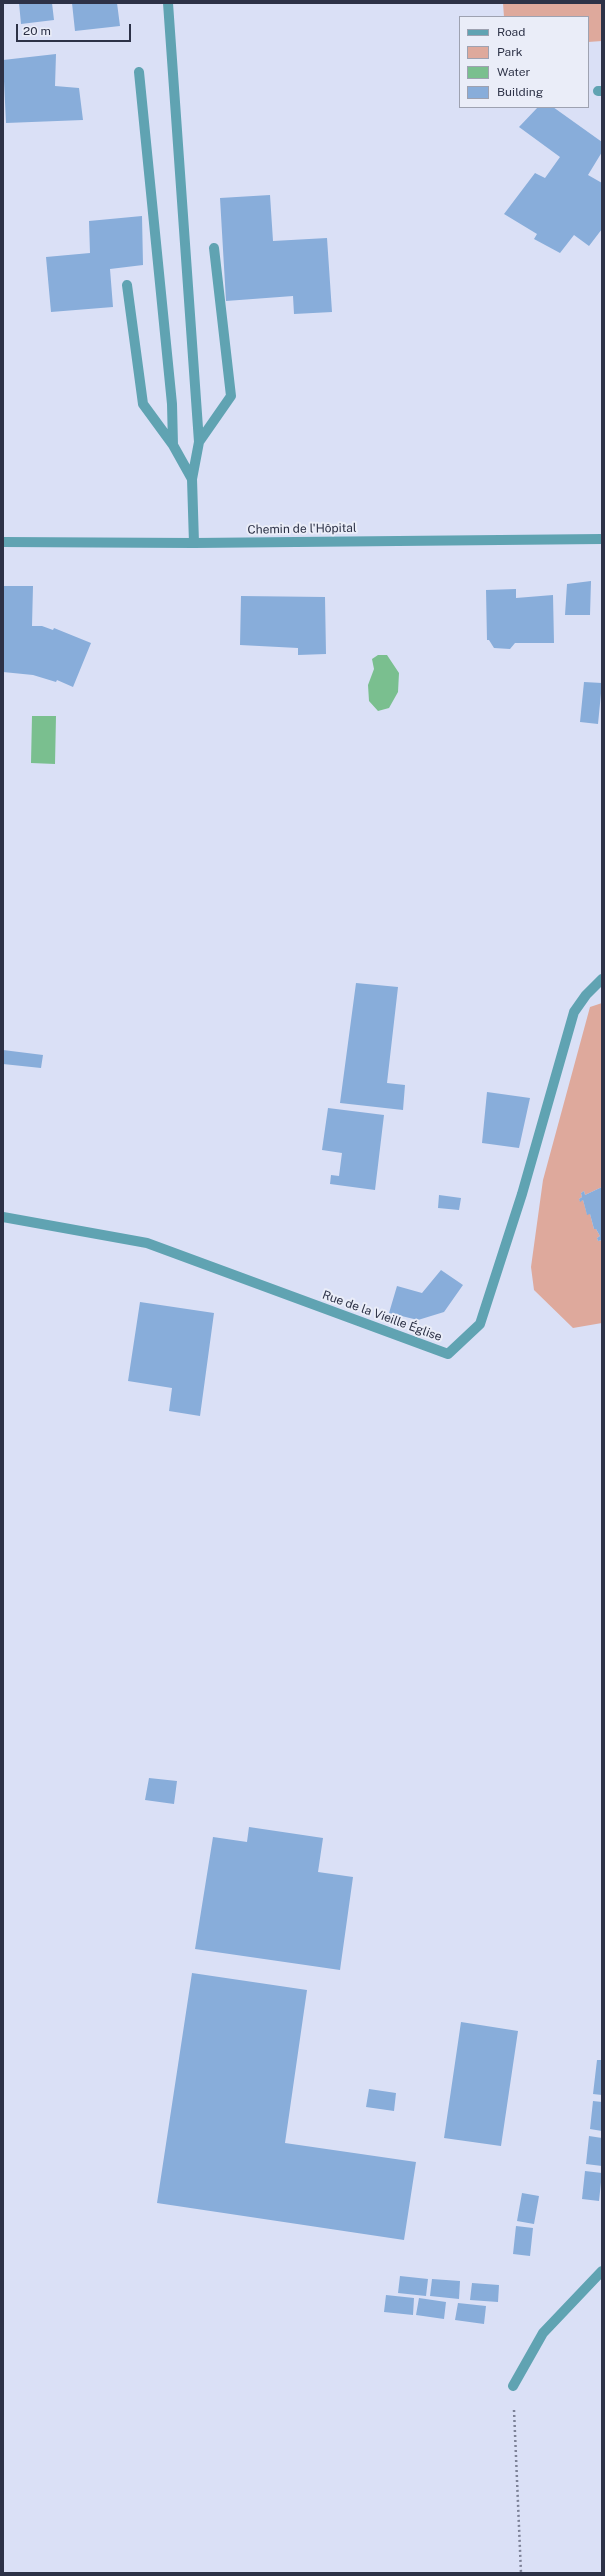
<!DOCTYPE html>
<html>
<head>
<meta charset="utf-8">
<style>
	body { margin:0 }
	#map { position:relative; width:605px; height:2576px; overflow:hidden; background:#dae0f6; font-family:"Public Sans",sans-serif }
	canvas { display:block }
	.frame { position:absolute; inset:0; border:4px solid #2d3247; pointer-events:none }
	.legend { position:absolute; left:459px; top:16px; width:130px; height:92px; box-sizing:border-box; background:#eaedf8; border:1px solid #9ea2b1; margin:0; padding:5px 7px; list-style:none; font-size:12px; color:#2d3247 }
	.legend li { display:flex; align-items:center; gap:8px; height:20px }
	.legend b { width:20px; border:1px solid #9ea2b1 }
	.scale { position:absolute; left:16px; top:24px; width:115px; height:18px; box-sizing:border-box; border:2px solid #2d3247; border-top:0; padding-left:5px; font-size:12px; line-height:14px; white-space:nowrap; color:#2d3247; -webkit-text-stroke:3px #eaedf8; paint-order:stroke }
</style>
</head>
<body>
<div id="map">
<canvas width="605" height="2576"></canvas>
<div class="frame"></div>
<ul class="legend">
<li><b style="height:5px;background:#60a3b2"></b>Road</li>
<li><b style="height:11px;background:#dea99c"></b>Park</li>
<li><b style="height:11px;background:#7abf8f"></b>Water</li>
<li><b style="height:11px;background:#88adda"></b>Building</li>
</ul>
<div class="scale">20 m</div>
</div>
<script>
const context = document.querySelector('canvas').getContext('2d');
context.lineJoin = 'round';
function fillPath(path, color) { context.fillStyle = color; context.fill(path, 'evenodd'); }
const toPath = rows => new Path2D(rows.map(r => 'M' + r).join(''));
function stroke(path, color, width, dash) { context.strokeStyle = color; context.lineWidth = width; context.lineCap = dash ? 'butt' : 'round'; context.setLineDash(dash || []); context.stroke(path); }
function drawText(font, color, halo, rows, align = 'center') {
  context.font = font + ' "Public Sans",sans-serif'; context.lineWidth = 4; context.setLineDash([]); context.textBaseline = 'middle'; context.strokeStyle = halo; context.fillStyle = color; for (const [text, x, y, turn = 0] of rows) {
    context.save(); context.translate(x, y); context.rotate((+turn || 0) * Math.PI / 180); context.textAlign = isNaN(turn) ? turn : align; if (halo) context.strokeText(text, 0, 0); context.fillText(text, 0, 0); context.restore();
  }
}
fillPath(toPath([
	[503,3,602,3,602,41,588,42,588,17,504,17],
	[602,1003,602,1187,585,1195,584,1191,581,1193,582,1197,579,1199,580,1201,583,1200,587,1214,590,1214,594,1229,596,1229,600,1236,597,1238,598,1241,602,1240,602,1323,573,1328,534,1290,531,1267,543,1180,590,1007]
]), '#dea99c');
fillPath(toPath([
	[378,655,387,655,399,673,398,692,389,708,378,711,369,701,368,685,374,669,372,659],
	[32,716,56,716,55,764,31,763]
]), '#7abf8f');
fillPath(toPath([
	[19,3,52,3,54,20,21,24],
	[72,3,117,3,120,26,75,31],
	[56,54,55,86,79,88,83,120,6,123,3,60],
	[538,107,553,107,602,142,602,152,588,175,602,183,602,229,589,246,574,235,560,253,534,239,537,234,504,214,535,173,545,178,560,157,519,127],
	[270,195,273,241,327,238,332,312,294,314,293,296,226,301,220,198],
	[142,216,143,265,110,269,113,307,51,312,46,257,90,253,89,221],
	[591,581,590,615,565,615,567,584],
	[3,586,33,586,32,626,42,626,53,630,54,628,91,643,73,687,57,680,56,682,33,675,3,672],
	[516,589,516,598,553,595,554,643,515,643,510,649,494,648,489,640,487,640,486,590],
	[241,596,325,597,326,654,298,655,298,648,240,645],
	[584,682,602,683,598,724,580,722],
	[356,983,398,987,387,1083,405,1085,403,1110,340,1103],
	[3,1050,43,1055,41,1068,3,1064],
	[487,1092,530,1098,519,1148,482,1143],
	[328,1108,384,1115,375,1190,330,1184,331,1175,339,1176,342,1153,322,1150],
	[602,1187,602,1240,598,1241,597,1238,600,1236,596,1229,594,1229,590,1214,587,1215,583,1200,580,1202,579,1199,582,1197,581,1193,584,1191,585,1195],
	[439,1195,461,1198,459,1210,438,1208],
	[441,1270,463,1285,444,1312,418,1320,389,1313,397,1286,422,1293],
	[140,1302,214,1313,200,1416,169,1411,172,1388,128,1381],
	[149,1778,177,1781,174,1804,145,1800],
	[249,1827,323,1838,318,1872,353,1877,340,1970,195,1949,213,1837,247,1842],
	[192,1973,307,1990,285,2143,416,2162,404,2240,157,2203],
	[461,2022,518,2031,501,2146,444,2138],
	[597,2060,602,2060,602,2095,593,2094],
	[369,2089,396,2093,394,2111,366,2107],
	[593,2101,602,2102,602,2131,590,2129],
	[589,2136,602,2138,602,2166,586,2164],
	[585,2171,602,2173,599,2201,582,2199],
	[522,2193,539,2196,534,2224,517,2221],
	[516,2226,533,2228,530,2256,513,2254],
	[400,2276,428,2279,426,2296,398,2293],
	[432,2279,460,2281,459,2299,430,2296],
	[472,2283,499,2285,498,2302,470,2300],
	[386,2295,414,2298,413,2315,384,2312],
	[419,2298,446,2302,444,2319,416,2315],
	[458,2303,486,2306,484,2324,455,2320]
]), '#88adda');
stroke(toPath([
	[514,2410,521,2573]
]), '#7c8197', 2.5, [2, 3]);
stroke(toPath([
	[168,3,199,442,192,479],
	[139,72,172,404,173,445,192,479,194,543],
	[127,285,143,404,173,445],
	[199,442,231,396,214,248],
	[513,2386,543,2333,602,2271]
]), '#60a3b2', 10);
stroke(toPath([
	[598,91,602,91],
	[3,542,194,543,602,539],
	[3,1217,147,1243,448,1354,480,1324,522,1194,574,1012,586,995,602,979]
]), '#60a3b2', 10);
drawText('12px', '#2d3247', '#eaedf8', [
	["Chemin de l'Hôpital",302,529,-1],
	["Rue de la Vieille Église",382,1316,20]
]);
</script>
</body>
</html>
